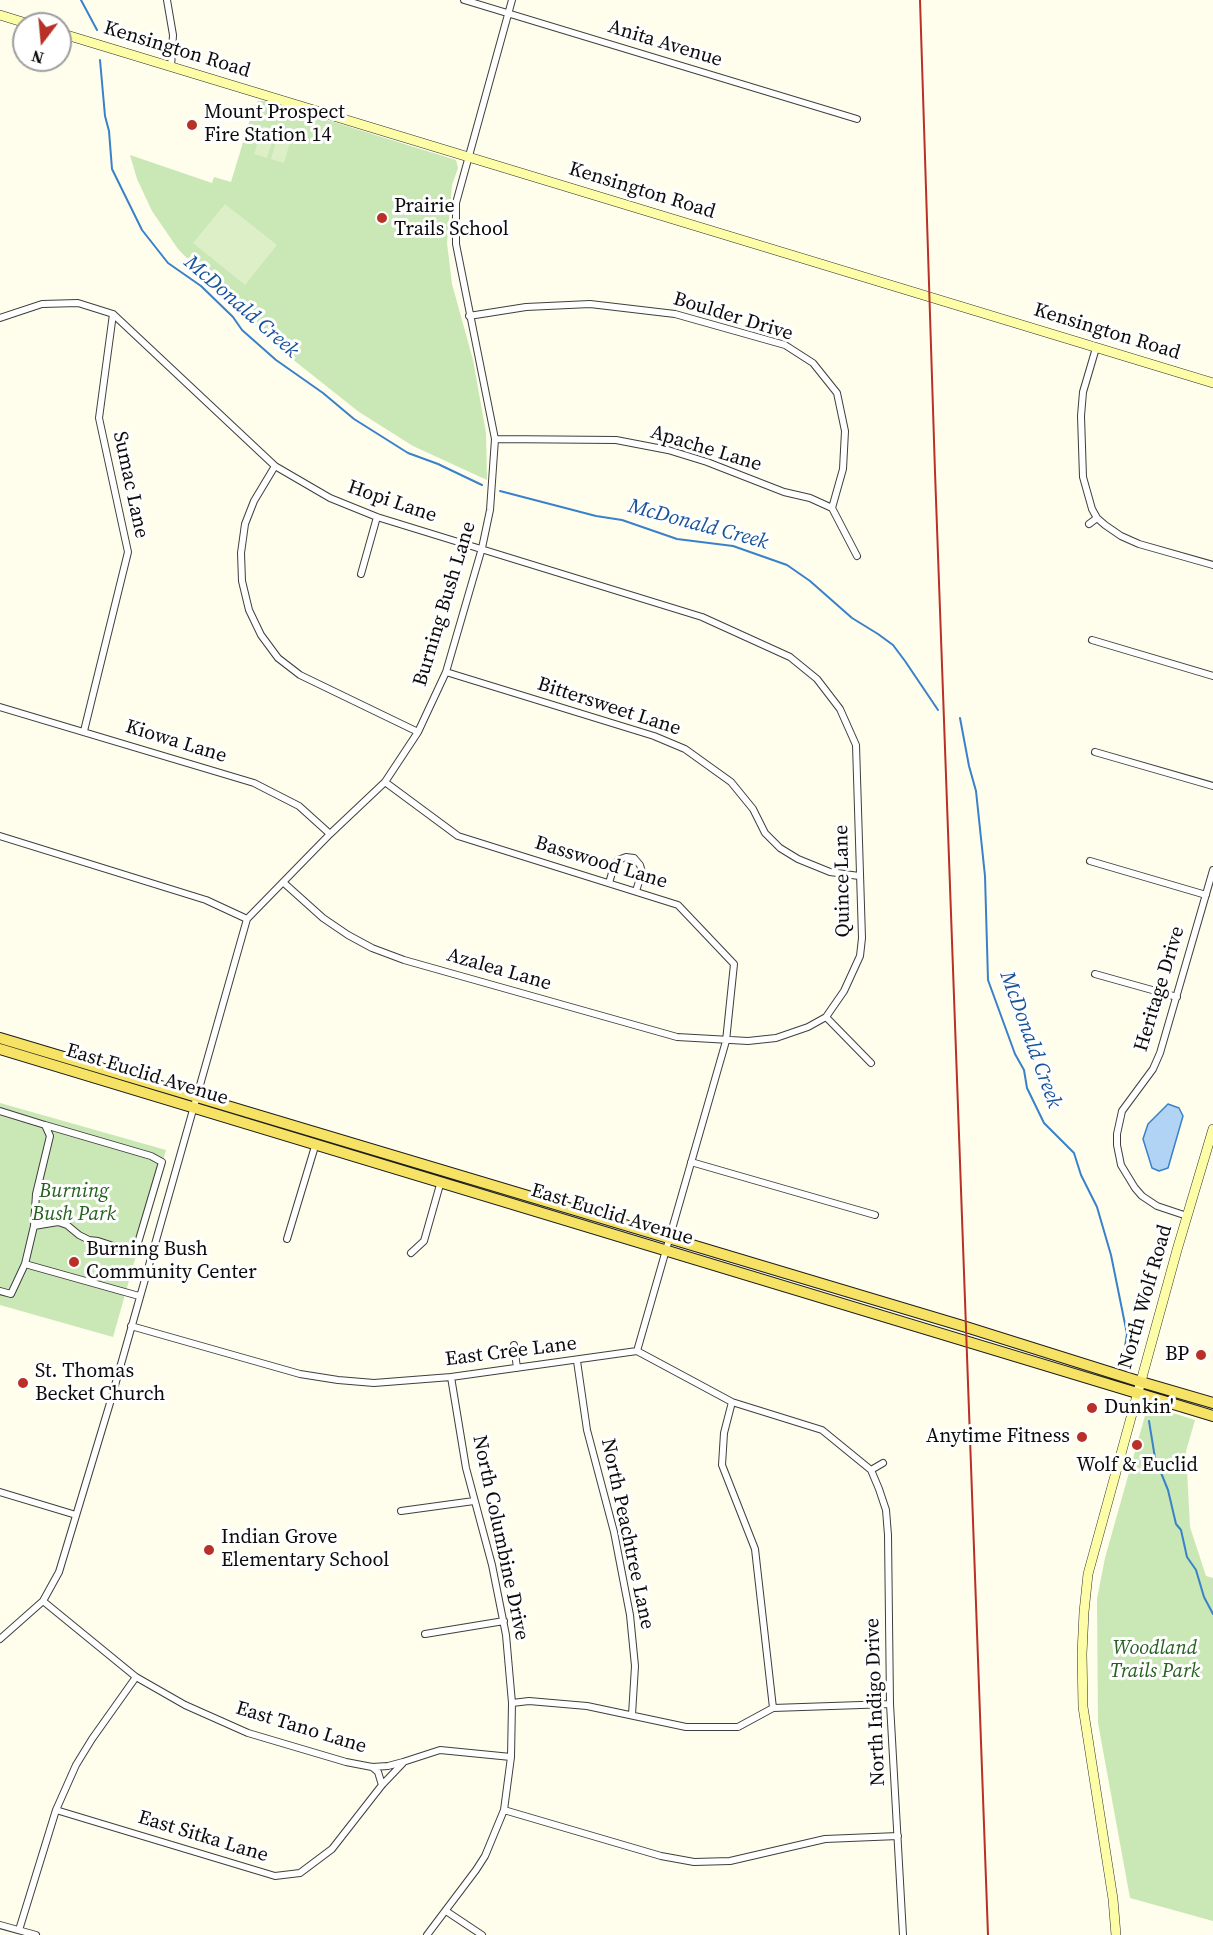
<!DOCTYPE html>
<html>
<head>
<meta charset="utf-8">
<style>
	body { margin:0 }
	#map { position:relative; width:1213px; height:1935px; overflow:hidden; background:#fffdeb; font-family:"Source Serif 4",serif }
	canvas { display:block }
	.north { position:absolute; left:12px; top:12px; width:60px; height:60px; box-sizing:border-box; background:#fff; border:2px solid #9e9e9e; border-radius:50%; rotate:196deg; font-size:16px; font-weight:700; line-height:24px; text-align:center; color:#0c0c0c }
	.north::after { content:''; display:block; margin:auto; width:21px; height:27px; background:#b83027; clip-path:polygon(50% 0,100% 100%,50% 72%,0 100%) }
</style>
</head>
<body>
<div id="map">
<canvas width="1213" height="1935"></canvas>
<div class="north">N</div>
</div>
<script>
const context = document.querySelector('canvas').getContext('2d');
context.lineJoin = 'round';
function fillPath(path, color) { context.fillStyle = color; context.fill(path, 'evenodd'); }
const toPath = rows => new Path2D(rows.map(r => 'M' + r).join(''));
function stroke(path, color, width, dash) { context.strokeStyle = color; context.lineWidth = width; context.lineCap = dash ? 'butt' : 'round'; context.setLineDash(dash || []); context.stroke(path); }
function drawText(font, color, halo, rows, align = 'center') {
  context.font = font + ' "Source Serif 4",serif'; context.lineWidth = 6; context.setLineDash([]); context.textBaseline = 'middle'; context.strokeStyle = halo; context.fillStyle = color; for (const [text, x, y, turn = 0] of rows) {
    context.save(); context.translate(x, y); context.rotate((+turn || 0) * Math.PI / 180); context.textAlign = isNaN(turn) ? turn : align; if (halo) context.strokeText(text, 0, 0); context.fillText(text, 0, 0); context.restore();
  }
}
fillPath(toPath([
	[258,101,266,101,456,160,458,168,452,185,447,243,452,284,473,360,486,433,487,480,413,446,359,412,296,362,235,307,178,249,152,211,137,179,130,155,212,183,214,177,231,182,254,106],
	[0,1103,166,1150,113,1337,0,1305],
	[1148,1405,1195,1420,1186,1451,1190,1527,1206,1576,1213,1578,1213,1921,1130,1898,1098,1723,1097,1599,1105,1558]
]), '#cae7b6');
fillPath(toPath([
	[263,126,276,130,267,158,254,154],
	[279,131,292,135,284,163,271,159],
	[225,204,277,245,245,285,193,243]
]), '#ddefc7');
const water = toPath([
	[1168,1104,1179,1108,1183,1116,1168,1168,1159,1171,1152,1168,1143,1139,1148,1124,1168,1104]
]);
fillPath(water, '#b1d4f4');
stroke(water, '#3981ca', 1.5);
stroke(toPath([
	[81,0,97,30],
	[100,60,105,116,109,131,112,169,142,230,168,263,201,286,233,317,242,330,276,360,323,393,354,419,408,453,438,464,482,485],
	[500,491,596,516,622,520,677,539,733,546,787,565,810,581,852,618,878,634,893,645,905,661,938,710],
	[960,718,969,766,976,791,985,876,988,980,1015,1054,1024,1070,1027,1088,1044,1123,1074,1153,1081,1175,1097,1207,1111,1255,1127,1334,1124,1353],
	[1149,1421,1155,1458,1168,1490,1176,1524,1181,1530,1187,1557,1196,1570,1204,1597,1213,1614]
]), '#3981ca', 2);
const street = toPath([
	[167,0,173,35,171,67],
	[464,0,857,119],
	[469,316,526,307,590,304,675,314,785,345,813,363,837,393,845,431,843,469,832,508,857,556],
	[0,318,42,304,78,303,113,314,275,466,330,498,377,517,702,617,790,657,817,679,840,709,856,745,862,938,860,956,844,991,826,1017,808,1027,776,1038,748,1041,677,1037,404,960,372,948,348,935,323,918,284,883],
	[1096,348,1083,392,1081,416,1083,477,1092,509,1097,518,1105,525,1121,536,1139,544,1213,565],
	[495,439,616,440,668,450,707,462,784,492,810,498,832,508],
	[275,466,254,501,245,524,241,553,242,581,249,610,261,635,278,658,300,675,418,732],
	[1089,524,1097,518],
	[361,574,377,517],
	[1092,640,1213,676],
	[446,672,654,736,685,749,731,782,753,809,765,833,780,848,798,859,830,872,859,876],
	[0,707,254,783,299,806,330,834],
	[84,731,128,552,99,418,113,314],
	[1095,752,1213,786],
	[385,782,458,836,678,905,734,964,726,1041,637,1351],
	[0,836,206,900,247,919],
	[1090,861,1206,895],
	[609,883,614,866,618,860,626,857,634,858,640,865,642,872,636,891],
	[1095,974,1177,997],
	[826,1017,871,1063],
	[0,1111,45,1125,50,1136,36,1194,34,1226,25,1264,11,1294,0,1291],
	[691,1162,875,1215],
	[1187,1216,1157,1206,1142,1196,1135,1188,1121,1165,1117,1145,1117,1134,1122,1111,1153,1069,1160,1053,1213,870],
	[34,1226,58,1222,67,1225,79,1235,89,1240,98,1241,135,1253,162,1162,151,1156,45,1125],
	[287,1239,316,1143],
	[411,1253,424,1241,441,1181],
	[25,1264,139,1296],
	[131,1326,300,1374,338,1380,374,1383,451,1377,637,1351,732,1402,822,1430,871,1470,879,1489,886,1510,888,1535,890,1704,903,1935],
	[514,1345,517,1368],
	[577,1361,587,1430,614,1532,630,1615,635,1666,632,1715],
	[732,1402,724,1433,722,1465,755,1549,773,1708],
	[871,1470,883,1463],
	[0,1492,76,1515],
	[401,1511,474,1501],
	[43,1601,136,1677,185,1705,248,1733,346,1762,372,1767,388,1766,403,1762,440,1750,511,1757],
	[425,1634,504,1621],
	[0,1639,43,1601,59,1572,110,1403,247,919,330,834,385,782,418,732,446,672,482,548,490,510,495,439,456,244,456,203,512,0],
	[512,1703,529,1701,587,1706,686,1727,738,1727,773,1708,890,1704],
	[372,1767,378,1772,382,1785],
	[56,1810,275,1876,300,1873,332,1849,382,1785,403,1763],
	[504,1810,661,1856,694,1862,730,1861,825,1839,898,1836],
	[446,1911,482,1935],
	[0,1925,36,1935],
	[19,1930,56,1810,76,1765,92,1739,136,1677],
	[427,1935,476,1870,485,1856,504,1810,511,1757,512,1703,506,1635,492,1565,466,1468,451,1377]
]);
const secondary = toPath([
	[0,15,29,24],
	[60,33,1213,383],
	[1116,1935,1113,1899,1083,1707,1082,1654,1084,1612,1088,1574,1177,1250,1213,1129]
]);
const primary = toPath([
	[0,1038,966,1327,1141,1382,1213,1403],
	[0,1049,1213,1416]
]);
stroke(street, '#3f3f3f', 8);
stroke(secondary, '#2e2e2e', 10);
stroke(primary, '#1d1d1d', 12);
stroke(street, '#fff', 6);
stroke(secondary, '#fdfda7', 9);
stroke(primary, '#f6e264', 10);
stroke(toPath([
	[920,0,935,472,988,1935]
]), '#b83027', 2);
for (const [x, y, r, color] of [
	[192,125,6,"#b83027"],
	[382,218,6,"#b83027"],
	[74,1262,6,"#b83027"],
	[1201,1355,6,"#b83027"],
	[23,1383,6,"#b83027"],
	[1092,1408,6,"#b83027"],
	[1082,1437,6,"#b83027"],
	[1137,1445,6,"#b83027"],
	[209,1550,6,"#b83027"]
]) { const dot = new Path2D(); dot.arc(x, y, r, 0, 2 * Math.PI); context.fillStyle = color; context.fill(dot); stroke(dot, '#fff', 2); }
drawText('20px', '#0c0c0c', '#fff', [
	["Anita Avenue",665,44,17],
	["Kensington Road",177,50,17],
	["Kensington Road",642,191,17],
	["Boulder Drive",733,317,17],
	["Kensington Road",1107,332,17],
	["Apache Lane",706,449,17],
	["Sumac Lane",130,485,78],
	["Hopi Lane",392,502,19],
	["Burning Bush Lane",445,604,-73],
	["Bittersweet Lane",609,707,18],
	["Kiowa Lane",176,742,17],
	["Basswood Lane",601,863,17],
	["Quince Lane",843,881,-91],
	["Azalea Lane",499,970,16],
	["Heritage Drive",1160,989,-73],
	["East Euclid Avenue",147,1075,17],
	["East Euclid Avenue",612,1215,17],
	["North Wolf Road",1146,1297,-74],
	["East Cree Lane",511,1352,-7],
	["North Peachtree Lane",627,1534,78],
	["North Columbine Drive",500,1538,78],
	["North Indigo Drive",876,1702,-92],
	["East Tano Lane",301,1728,17],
	["East Sitka Lane",203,1837,17]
]);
drawText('20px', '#0c0c0c', '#fff', [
	["Mount Prospect",204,113],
	["Fire Station 14",204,136],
	["Prairie",394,207],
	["Trails School",394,230],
	["Burning Bush",86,1250],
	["Community Center",86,1273],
	["BP",1189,1355,"right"],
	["St. Thomas",35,1372],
	["Becket Church",35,1395],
	["Dunkin'",1104,1408],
	["Anytime Fitness",1070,1437,"right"],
	["Wolf & Euclid",1137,1466,"center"],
	["Indian Grove",221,1538],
	["Elementary School",221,1561]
], 'left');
drawText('italic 20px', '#25611e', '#fff', [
	["Burning",74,1192],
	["Bush Park",74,1215],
	["Woodland",1155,1649],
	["Trails Park",1155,1672]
]);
drawText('italic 21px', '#18539a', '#fff', [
	["McDonald Creek",241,307,41],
	["McDonald Creek",698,525,15],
	["McDonald Creek",1030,1040,70]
]);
</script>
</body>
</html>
